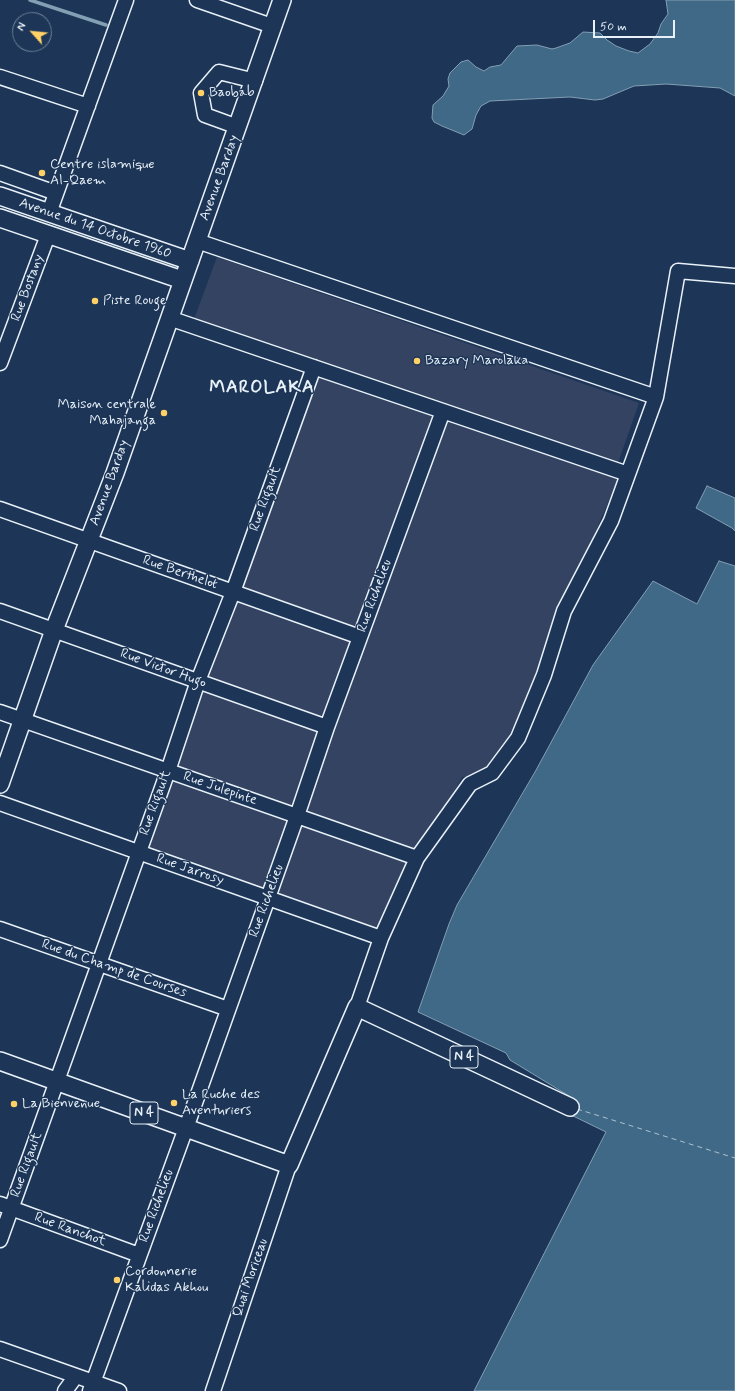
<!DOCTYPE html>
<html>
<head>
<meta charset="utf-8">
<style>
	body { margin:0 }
	#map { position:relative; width:735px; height:1391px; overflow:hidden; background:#1d3557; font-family:Mynerve,sans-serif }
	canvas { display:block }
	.north { position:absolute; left:12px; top:12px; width:40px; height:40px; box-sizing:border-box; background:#1d3557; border:1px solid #6e8097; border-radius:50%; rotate:297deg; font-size:11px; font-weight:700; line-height:16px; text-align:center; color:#e8f1f8 }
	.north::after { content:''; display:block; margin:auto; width:14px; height:18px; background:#ffd166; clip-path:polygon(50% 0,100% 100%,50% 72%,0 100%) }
	.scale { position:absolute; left:593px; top:20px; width:82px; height:18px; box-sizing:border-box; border:2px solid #e8f1f8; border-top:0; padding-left:5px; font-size:12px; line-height:14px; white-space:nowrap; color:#e8f1f8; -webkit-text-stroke:3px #1d3557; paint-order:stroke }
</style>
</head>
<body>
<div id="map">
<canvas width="735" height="1391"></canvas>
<div class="north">N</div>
<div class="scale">50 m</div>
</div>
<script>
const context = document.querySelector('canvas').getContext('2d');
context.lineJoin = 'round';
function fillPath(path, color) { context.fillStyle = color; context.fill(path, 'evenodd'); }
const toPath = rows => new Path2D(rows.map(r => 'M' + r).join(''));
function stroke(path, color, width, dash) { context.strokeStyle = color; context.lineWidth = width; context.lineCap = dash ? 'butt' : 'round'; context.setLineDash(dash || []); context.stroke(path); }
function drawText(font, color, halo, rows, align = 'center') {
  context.font = font + ' Mynerve,sans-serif'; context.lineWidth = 3; context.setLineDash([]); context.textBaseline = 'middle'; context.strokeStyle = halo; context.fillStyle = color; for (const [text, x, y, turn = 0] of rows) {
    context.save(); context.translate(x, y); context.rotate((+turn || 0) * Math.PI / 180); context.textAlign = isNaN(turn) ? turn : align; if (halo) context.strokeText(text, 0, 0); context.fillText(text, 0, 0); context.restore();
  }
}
fillPath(toPath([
	[217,257,639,403,618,463,194,319],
	[315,373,620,474,579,571,523,720,485,774,462,777,441,817,399,878,374,932,141,859]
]), '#344361');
const water = toPath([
	[666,0,735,0,735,96,720,88,666,84,634,86,603,99,595,100,570,97,490,101,481,106,476,115,472,129,464,135,442,126,434,122,432,118,433,105,443,96,449,86,448,79,450,73,461,62,468,60,476,67,484,71,490,67,501,65,517,46,537,45,552,49,556,48,570,43,583,32,600,33,607,40,616,46,629,51,638,53,650,44,658,33,661,24,668,14,666,0],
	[707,486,735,498,735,531,732,528,696,508,707,486],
	[719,561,735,566,735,1391,474,1391,606,1132,567,1113,574,1099,510,1060,506,1053,418,1012,449,924,457,905,535,772,593,665,653,581,697,604,719,561]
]);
fillPath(water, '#3f6986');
stroke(water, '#839fb4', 1);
stroke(toPath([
	[30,0,106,25]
]), '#839fb4', 3.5);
stroke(toPath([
	[577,1109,735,1158]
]), '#adc1d0', 1, [5, 4]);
const minor = toPath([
	[197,0,272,26],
	[0,77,88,106],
	[238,127,205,115,201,93,219,72,255,81],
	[0,173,56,193],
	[49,213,126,0],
	[197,241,656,397,611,521,564,611,544,675,518,738,492,773,470,784,417,858,381,938,357,1007],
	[169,318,628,474],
	[0,363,48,235],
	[656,397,678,271,735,276],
	[0,509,360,637],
	[0,611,327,727],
	[0,712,417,858],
	[0,803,381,938],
	[0,929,228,1009],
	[0,1204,139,1255],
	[0,1240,168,771,198,681,233,592,314,367],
	[0,1349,119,1391],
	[65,1391,76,1376],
	[90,1391,186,1128,268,898,297,816,327,727,443,411],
	[213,1391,289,1165]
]);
const major = toPath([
	[0,196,190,261],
	[0,218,182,280],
	[0,784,54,630,115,473,282,0],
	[0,1061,289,1165,357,1007,570,1107]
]);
stroke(minor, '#e8f1f8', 17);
stroke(major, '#e8f1f8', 20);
stroke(minor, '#1d3557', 14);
stroke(major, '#1d3557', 17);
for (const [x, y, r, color] of [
	[201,93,4,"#ffd166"],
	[42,173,4,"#ffd166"],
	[95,301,4,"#ffd166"],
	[417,361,4,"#ffd166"],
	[164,413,4,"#ffd166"],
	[174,1103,4,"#ffd166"],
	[14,1104,4,"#ffd166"],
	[117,1280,4,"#ffd166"]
]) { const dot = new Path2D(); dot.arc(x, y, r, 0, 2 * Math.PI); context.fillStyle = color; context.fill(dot); stroke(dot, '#1d3557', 1.5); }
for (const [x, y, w] of [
	[464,1057,28],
	[144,1113,28]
]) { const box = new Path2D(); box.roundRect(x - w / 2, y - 11, w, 22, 3); context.fillStyle = '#1d3557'; context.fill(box); stroke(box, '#e8f1f8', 1); }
drawText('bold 13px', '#e8f1f8', null, [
	["N 4",464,1057],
	["N 4",144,1113]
]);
drawText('14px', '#e8f1f8', '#1d3557', [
	["Baobab",209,93],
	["Centre islamique",50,165],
	["Al-Qaem",50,181],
	["Piste Rouge",103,301],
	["Bazary Marolaka",425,361],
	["Maison centrale",156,405,"right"],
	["Mahajanga",156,421,"right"],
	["La Ruche des",182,1095],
	["Aventuriers",182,1111],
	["La Bienvenue",22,1104],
	["Cordonnerie",125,1272],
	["Kalidas Akhou",125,1288]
], 'left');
drawText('14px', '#e8f1f8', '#1d3557', [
	["Avenue Barday",220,178,-70],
	["Avenue du 14 Octobre 1960",95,229,19],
	["Rue Bostany",28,288,-70],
	["Avenue Barday",110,483,-70],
	["Rue Rigault",266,499,-70],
	["Rue Berthelot",180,573,19],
	["Rue Richelieu",375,596,-70],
	["Rue Victor Hugo",163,669,20],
	["Rue Julepinte",220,789,19],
	["Rue Rigault",156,803,-70],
	["Rue Jarrosy",190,870,19],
	["Rue Richelieu",267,901,-70],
	["Rue du Champ de Courses",114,969,19],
	["Rue Rigault",27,1165,-70],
	["Rue Richelieu",157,1206,-70],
	["Rue Ranchot",70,1230,20],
	["Quai Moriceau",251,1278,-71]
]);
context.letterSpacing = '1px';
drawText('bold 18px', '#e8f1f8', '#1d3557', [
	["MAROLAKA",262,388]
]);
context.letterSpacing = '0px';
</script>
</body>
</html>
